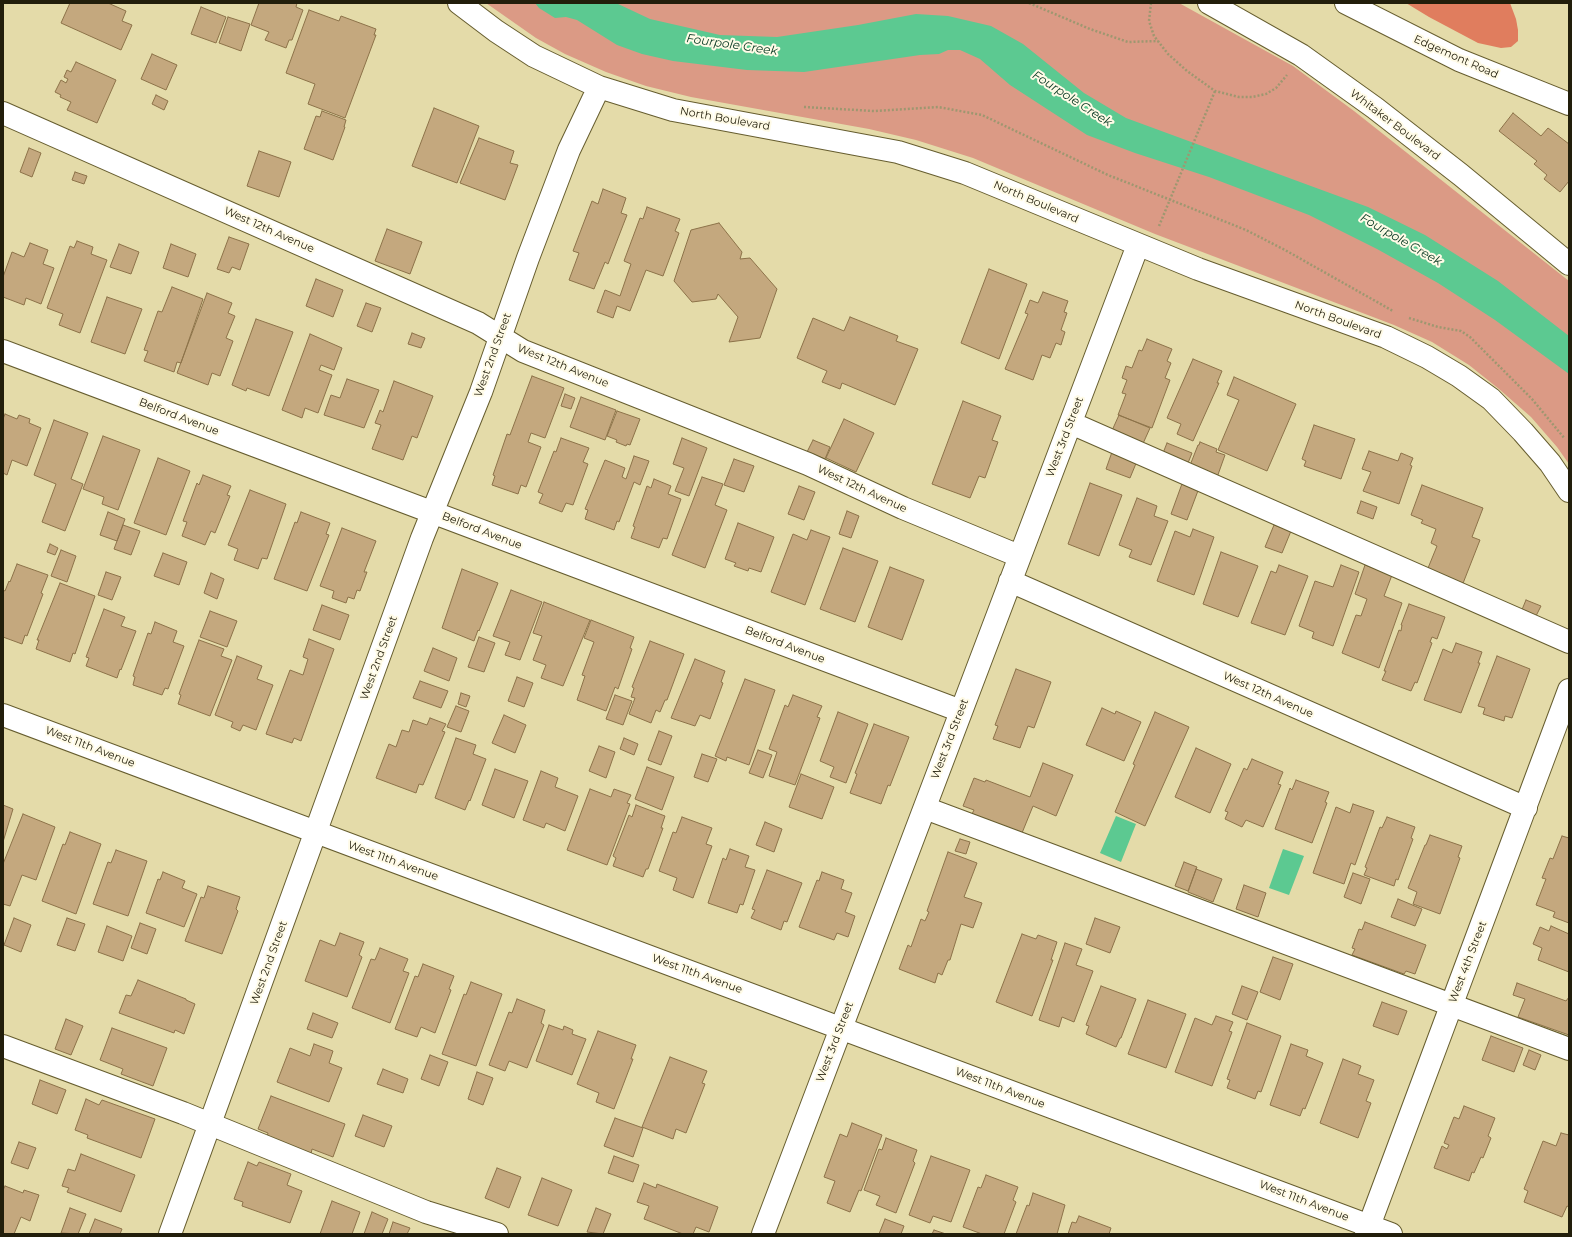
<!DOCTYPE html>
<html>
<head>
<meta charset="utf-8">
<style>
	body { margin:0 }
	#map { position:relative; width:1572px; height:1237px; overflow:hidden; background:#e4dba9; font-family:Montserrat,sans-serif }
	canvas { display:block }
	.frame { position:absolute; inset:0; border:4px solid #221e0b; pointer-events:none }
</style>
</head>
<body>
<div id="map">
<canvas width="1572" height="1237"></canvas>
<div class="frame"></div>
</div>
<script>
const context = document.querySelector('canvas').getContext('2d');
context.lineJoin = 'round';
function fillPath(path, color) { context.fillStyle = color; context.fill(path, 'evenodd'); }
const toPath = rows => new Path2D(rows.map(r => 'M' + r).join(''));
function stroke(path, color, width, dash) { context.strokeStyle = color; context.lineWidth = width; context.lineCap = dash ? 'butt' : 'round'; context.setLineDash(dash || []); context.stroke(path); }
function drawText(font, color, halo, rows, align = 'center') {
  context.font = font + ' Montserrat,sans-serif'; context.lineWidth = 4; context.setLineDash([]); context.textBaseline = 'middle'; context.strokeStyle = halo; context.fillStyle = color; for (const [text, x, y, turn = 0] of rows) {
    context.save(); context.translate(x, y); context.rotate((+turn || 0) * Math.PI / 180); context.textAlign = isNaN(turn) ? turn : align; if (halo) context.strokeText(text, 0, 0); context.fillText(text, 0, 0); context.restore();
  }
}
fillPath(toPath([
	[486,3,1179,3,1293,66,1354,111,1569,281,1569,464,1557,447,1531,417,1499,389,1469,365,1432,342,1394,325,1155,234,973,158,916,140,869,129,691,97,646,86,606,72,565,54,536,38]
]), '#db9a85');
fillPath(toPath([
	[1406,3,1510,3,1516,19,1518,30,1518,41,1511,47,1501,48,1478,43,1429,17]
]), '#e07d5e');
fillPath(toPath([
	[535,3,616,3,650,19,720,35,777,37,858,25,916,14,948,16,991,26,1023,44,1084,93,1126,118,1368,207,1425,235,1498,281,1569,336,1569,374,1495,320,1438,283,1377,249,1309,215,1209,177,1135,153,1087,135,1010,85,980,59,960,50,948,50,939,54,920,55,804,72,747,70,673,61,642,54,617,45,577,20,566,17,555,18,539,8],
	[1116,816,1136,824,1121,862,1100,853],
	[1283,849,1304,856,1289,895,1269,888]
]), '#5cc991');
const building = toPath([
	[70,3,108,3,126,11,122,21,132,25,121,50,61,23,70,3],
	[259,3,297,3,296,7,303,10,292,40,289,40,286,48,265,40,269,32,251,25,259,3],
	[201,7,226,17,216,43,191,34,201,7],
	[309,10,339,21,341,16,376,29,374,35,376,35,345,118,308,104,315,84,286,73,309,10],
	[228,17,250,24,241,51,219,43,228,17],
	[152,54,177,65,166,90,141,79,152,54],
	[76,62,116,80,97,123,67,110,71,102,60,97,61,95,55,92,61,80,66,83,68,79,64,77,67,70,71,72,76,62],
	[156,95,168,101,164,110,152,104,156,95],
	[434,108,479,126,457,183,412,166,434,108],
	[322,111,346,120,344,127,345,127,333,160,304,149,316,116,320,117,322,111],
	[1513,113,1541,136,1548,128,1569,144,1569,181,1560,192,1544,179,1547,175,1534,164,1537,161,1499,131,1513,113],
	[479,138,514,151,510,163,518,165,505,200,460,183,479,138],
	[29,148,41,153,32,177,20,172,29,148],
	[259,151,291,162,279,197,247,186,259,151],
	[75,172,87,176,84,184,72,180,75,172],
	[603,189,626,198,621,213,627,215,608,264,605,262,594,289,569,280,579,253,573,251,592,201,598,204,603,189],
	[647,207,680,219,675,231,679,233,663,276,646,270,630,311,617,306,613,318,597,312,605,290,620,296,631,264,624,261,640,218,643,219,647,207],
	[719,223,742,252,740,259,750,258,777,289,760,338,729,342,738,317,718,294,716,299,692,302,674,281,691,230,719,223],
	[387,229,422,242,410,274,375,261,387,229],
	[229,237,249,244,240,270,232,267,229,273,217,269,229,237],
	[77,241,93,247,91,254,107,260,80,333,59,325,63,314,47,308,70,246,74,248,77,241],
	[30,243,48,250,43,264,54,268,41,304,26,298,24,305,3,297,3,277,12,252,24,257,30,243],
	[119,244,139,252,131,274,110,267,119,244],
	[171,244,196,254,188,277,163,268,171,244],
	[989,269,1027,284,999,359,961,343,989,269],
	[316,279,343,290,333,317,306,306,316,279],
	[172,287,203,299,181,363,177,362,174,372,144,361,148,351,144,350,158,311,162,312,172,287],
	[1043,292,1068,301,1064,312,1067,313,1061,330,1065,332,1061,345,1056,343,1050,358,1042,355,1033,380,1005,369,1028,314,1025,313,1030,300,1038,303,1043,292],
	[207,293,232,303,228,313,235,316,226,338,233,341,220,376,212,373,208,385,177,373,207,293],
	[107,297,142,309,125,354,91,342,107,297],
	[366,303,381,308,372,332,357,326,366,303],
	[850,317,898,336,896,341,918,349,895,405,842,383,840,389,822,382,827,371,797,358,813,318,844,331,850,317],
	[256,319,293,332,269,396,247,388,246,391,232,385,256,319],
	[412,333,425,338,421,348,408,344,412,333],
	[310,334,342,348,334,370,321,365,319,370,332,375,318,413,305,408,302,418,282,410,310,334],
	[1147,339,1172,349,1167,361,1171,363,1165,378,1170,380,1152,428,1118,415,1126,394,1122,393,1127,380,1122,378,1126,366,1132,368,1139,350,1142,351,1147,339],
	[1193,359,1222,371,1217,383,1219,383,1193,441,1177,434,1181,424,1167,418,1193,359],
	[532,376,564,388,545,438,531,433,528,442,541,447,526,487,521,485,518,494,492,485,495,476,493,475,507,434,510,435,532,376],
	[1234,377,1296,404,1267,471,1218,450,1239,400,1227,395,1234,377],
	[347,379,379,390,364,428,324,415,331,395,340,398,347,379],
	[394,381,433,396,417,438,412,436,403,460,372,449,381,425,375,423,380,410,383,412,394,381],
	[565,394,575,398,571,409,561,406,565,394],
	[581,397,616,410,605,440,570,427,581,397],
	[963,401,1001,416,992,440,998,442,985,478,979,476,970,498,932,484,963,401],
	[617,411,640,419,630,445,627,444,626,446,616,442,617,440,607,436,617,411],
	[5,414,17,419,19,415,30,419,29,423,41,428,27,466,12,460,7,475,3,473,3,419,5,414],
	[1119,415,1150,428,1141,448,1110,435,1119,415],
	[844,419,874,433,856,472,826,458,844,419],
	[54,420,88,433,71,479,83,484,65,531,42,522,56,484,34,475,54,420],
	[1314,425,1355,439,1341,479,1304,466,1306,461,1302,459,1314,425],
	[103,436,140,450,118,510,102,504,104,497,83,489,103,436],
	[561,438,589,448,583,462,588,464,573,505,566,503,562,512,539,503,543,494,538,492,554,451,556,452,561,438],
	[682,438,707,448,689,496,675,491,684,468,673,464,682,438],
	[813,440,830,447,825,459,807,452,813,440],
	[1200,442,1217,449,1216,452,1225,455,1215,483,1187,473,1198,445,1199,445,1200,442],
	[1167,443,1192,453,1186,468,1161,458,1167,443],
	[1369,451,1398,461,1401,453,1413,458,1410,465,1412,466,1399,504,1363,491,1371,472,1362,469,1369,451],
	[1112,452,1137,461,1130,478,1106,469,1112,452],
	[634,456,649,461,640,485,634,482,619,522,617,521,614,530,585,519,588,510,585,509,605,460,625,468,622,477,626,479,634,456],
	[158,458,190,471,166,535,134,523,158,458],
	[734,459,754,466,744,492,724,485,734,459],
	[203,475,231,486,227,495,230,496,215,533,211,531,205,545,182,536,187,522,183,521,197,483,199,485,203,475],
	[702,477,723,484,715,505,727,510,705,568,672,555,702,477],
	[654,479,671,486,668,494,681,499,667,539,663,538,659,548,631,538,635,527,633,526,647,486,651,488,654,479],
	[1183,481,1199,488,1187,520,1171,514,1183,481],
	[1090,483,1122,495,1099,556,1068,544,1090,483],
	[1422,485,1483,508,1472,537,1480,540,1460,591,1426,573,1437,546,1431,543,1436,529,1421,523,1423,520,1411,515,1422,485],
	[799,486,815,492,804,520,788,514,799,486],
	[250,490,286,504,267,559,262,558,258,569,234,560,238,549,228,545,250,490],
	[1137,498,1157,506,1154,516,1168,521,1151,565,1129,557,1132,550,1119,545,1137,498],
	[1361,501,1377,507,1373,519,1357,513,1361,501],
	[847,511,859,516,851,538,839,534,847,511],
	[108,512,125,519,117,541,100,535,108,512],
	[301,512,330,523,326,534,329,535,307,591,274,579,295,522,297,523,301,512],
	[738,523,774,537,761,572,749,568,748,571,734,566,736,563,725,559,738,523],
	[123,525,140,531,131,555,114,549,123,525],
	[1274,525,1291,531,1282,553,1265,547,1274,525],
	[342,528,376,541,364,572,367,572,360,591,357,590,354,599,348,597,346,603,332,598,334,591,320,586,342,528],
	[1193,529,1214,537,1194,595,1157,581,1175,531,1190,537,1193,529],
	[811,530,830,537,805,605,771,592,793,534,807,540,811,530],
	[50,544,58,548,55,555,47,552,50,544],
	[843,548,878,561,855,622,820,609,843,548],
	[61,550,76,556,67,582,51,576,61,550],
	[1221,552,1258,566,1238,617,1203,604,1221,552],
	[163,553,187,562,179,585,154,576,163,553],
	[17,564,48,575,41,593,43,594,27,636,25,635,22,644,3,637,3,590,5,591,9,581,10,582,17,564],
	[1279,565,1308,576,1285,635,1251,623,1271,571,1276,573,1279,565],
	[1341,565,1359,572,1333,646,1312,638,1314,632,1299,626,1315,581,1333,587,1341,565],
	[1365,565,1392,575,1384,596,1402,603,1379,668,1342,653,1356,615,1361,616,1367,599,1355,594,1365,565],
	[890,567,924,580,902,640,868,627,890,567],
	[462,569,498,583,479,631,478,630,474,641,442,628,462,569],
	[106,572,121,577,112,600,98,595,106,572],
	[211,573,224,579,217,599,204,593,211,573],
	[60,583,95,596,75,654,73,653,70,662,36,649,39,640,37,640,60,583],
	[511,590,542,602,520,660,505,655,510,642,493,636,511,590],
	[1526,600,1541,606,1535,618,1521,612,1526,600],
	[544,602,590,620,563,686,541,678,546,665,533,660,542,636,533,633,544,602],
	[1409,604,1445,617,1437,639,1432,637,1430,642,1432,643,1417,683,1415,682,1411,691,1382,680,1386,671,1384,671,1399,630,1401,631,1402,625,1401,625,1409,604],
	[322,605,349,615,340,640,313,630,322,605],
	[104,609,125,617,121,626,136,631,121,670,120,669,117,678,86,666,89,658,86,657,104,609],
	[210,611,237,621,227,647,200,637,210,611],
	[591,620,634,637,630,648,632,649,618,689,615,687,606,711,577,700,585,676,582,675,594,642,584,638,591,620],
	[155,622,177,631,173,642,184,646,168,689,165,688,162,695,133,685,135,677,133,676,148,633,151,634,155,622],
	[479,637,495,643,484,672,468,667,479,637],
	[309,639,334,649,301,741,294,738,292,743,266,734,290,670,303,675,308,659,303,657,309,639],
	[199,640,224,649,221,656,232,660,210,716,178,704,181,695,179,694,199,640],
	[650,641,684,654,667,700,665,700,660,712,656,710,651,723,629,714,635,698,631,697,634,688,632,687,650,641],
	[1456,643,1482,652,1478,663,1480,663,1461,713,1424,700,1443,649,1452,653,1456,643],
	[433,648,457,658,449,681,424,671,433,648],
	[237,656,262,666,257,679,273,685,256,730,243,725,240,731,231,727,233,722,215,715,237,656],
	[1497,656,1530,669,1512,718,1505,716,1504,721,1483,714,1485,708,1478,706,1497,656],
	[695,659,725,671,721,682,723,683,710,719,700,715,695,726,671,718,695,659],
	[1016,669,1051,682,1034,728,1028,726,1020,748,993,739,998,726,995,725,1016,669],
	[517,677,533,683,524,707,508,701,517,677],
	[745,679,775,690,749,765,727,757,726,761,715,756,745,679],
	[420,681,448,691,441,708,413,698,420,681],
	[461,693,470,696,466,707,458,704,461,693],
	[615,695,632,701,623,725,606,719,615,695],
	[793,695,822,706,817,717,820,718,795,785,769,776,777,752,769,749,785,705,788,707,793,695],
	[456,706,469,711,461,732,447,727,456,706],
	[1102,708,1115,714,1116,711,1141,722,1124,761,1086,745,1102,708],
	[838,712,868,724,846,783,830,777,834,767,820,761,838,712],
	[1155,712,1189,727,1145,826,1115,812,1135,765,1133,764,1155,712],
	[504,715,526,725,515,753,492,743,504,715],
	[430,718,446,724,442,731,445,732,423,785,419,784,416,793,376,778,389,744,396,747,402,730,409,732,413,720,427,725,430,718],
	[874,724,909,737,890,786,888,785,881,804,850,793,857,774,855,773,874,724],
	[659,731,672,736,661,765,648,760,659,731],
	[456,738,476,745,473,754,486,759,470,801,469,800,465,810,435,798,456,738],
	[624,738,638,744,634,755,620,749,624,738],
	[599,746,615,752,606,778,589,771,599,746],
	[1196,748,1231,764,1210,813,1175,797,1196,748],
	[758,750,772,755,763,778,749,773,758,750],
	[702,754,717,759,708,782,694,777,702,754],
	[1252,759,1283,772,1278,784,1281,785,1263,827,1246,820,1242,827,1225,819,1228,812,1225,811,1244,768,1247,770,1252,759],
	[1043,763,1073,775,1056,816,1033,806,1022,833,972,814,974,810,963,806,974,778,985,782,986,780,1030,797,1043,763],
	[647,767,674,777,662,810,635,799,647,767],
	[495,769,528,781,514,818,482,805,495,769],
	[541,771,558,778,555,787,578,796,565,831,546,823,544,828,523,820,541,771],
	[801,774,834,787,822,819,789,807,801,774],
	[1296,780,1329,792,1325,802,1327,803,1312,843,1275,829,1290,788,1292,790,1296,780],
	[590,789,611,797,614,789,631,795,627,803,630,804,607,865,567,850,590,789],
	[1353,804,1374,811,1355,865,1351,863,1344,884,1313,873,1336,807,1350,813,1353,804],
	[3,805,13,809,3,842,3,805],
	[636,805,665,816,661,828,663,828,648,869,646,869,643,877,613,866,616,858,613,856,629,815,632,817,636,805],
	[23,814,55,827,36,880,22,875,10,906,3,904,3,864,23,814],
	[682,817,712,828,706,844,712,846,693,898,673,890,677,878,659,871,673,832,676,833,682,817],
	[1387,817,1415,827,1411,838,1413,839,1398,880,1396,879,1394,886,1364,875,1367,868,1365,867,1380,827,1382,828,1387,817],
	[765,822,782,829,774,852,756,845,765,822],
	[70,832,101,844,76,914,42,901,63,844,65,845,70,832],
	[1430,835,1462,846,1458,857,1460,858,1440,914,1413,904,1417,892,1408,888,1425,845,1426,845,1430,835],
	[1562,836,1569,838,1569,923,1553,917,1555,912,1536,905,1546,879,1542,878,1550,858,1553,859,1562,836],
	[960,839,970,842,966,854,955,851,960,839],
	[730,849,749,856,745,867,755,870,743,905,740,904,737,913,708,903,723,858,726,860,730,849],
	[116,850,147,861,128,916,93,904,108,862,111,863,116,850],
	[948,852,977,863,964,897,982,903,973,928,961,924,950,960,948,960,942,975,938,973,935,983,899,969,908,945,911,947,921,919,925,921,929,912,927,911,948,852],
	[1184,862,1197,867,1188,891,1175,886,1184,862],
	[1196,869,1222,879,1213,902,1188,892,1196,869],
	[767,870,802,883,787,922,784,921,781,930,751,918,755,910,752,909,767,870],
	[163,872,185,881,182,888,197,894,184,927,146,913,158,879,160,880,163,872],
	[822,872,844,880,841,889,852,893,845,912,855,916,848,937,837,933,834,940,799,927,817,880,819,881,822,872],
	[1353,873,1370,879,1361,904,1344,897,1353,873],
	[1244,885,1266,893,1258,917,1236,909,1244,885],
	[208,886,240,897,236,909,238,911,222,954,185,941,201,897,204,898,208,886],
	[1398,899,1422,909,1415,926,1391,917,1398,899],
	[14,918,31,925,21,952,4,945,14,918],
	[67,918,85,924,75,951,57,945,67,918],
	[1095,918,1120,927,1110,953,1086,944,1095,918],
	[1365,922,1426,945,1415,974,1406,971,1404,974,1352,955,1355,949,1352,948,1359,929,1362,930,1365,922],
	[140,923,156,929,147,954,131,948,140,923],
	[107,926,132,936,123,961,98,952,107,926],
	[1551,926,1569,934,1569,972,1538,960,1542,948,1533,944,1540,927,1549,931,1551,926],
	[340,933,364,942,359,955,362,957,347,997,305,981,320,940,335,946,340,933],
	[1022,934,1036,939,1038,935,1057,942,1051,960,1053,960,1032,1016,996,1002,1022,934],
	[1065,943,1082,949,1076,965,1093,971,1074,1022,1062,1017,1059,1027,1039,1020,1065,943],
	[380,948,408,959,403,971,409,973,390,1023,352,1008,371,959,375,960,380,948],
	[1273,957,1293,964,1280,1000,1260,992,1273,957],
	[423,964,454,976,449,989,451,990,435,1033,421,1027,417,1037,395,1029,415,976,418,977,423,964],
	[138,980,186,999,186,1000,195,1004,184,1034,175,1030,174,1033,119,1013,126,995,131,996,138,980],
	[471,982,502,994,476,1066,442,1054,464,994,466,995,471,982],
	[1517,983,1566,1001,1569,997,1569,1035,1518,1017,1525,999,1513,995,1517,983],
	[1101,986,1136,999,1121,1038,1120,1038,1116,1047,1086,1034,1089,1026,1086,1025,1101,986],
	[1242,986,1258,992,1247,1020,1232,1014,1242,986],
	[517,999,545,1010,541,1023,544,1025,527,1068,509,1061,505,1071,489,1065,509,1012,512,1013,517,999],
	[1148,1000,1186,1014,1166,1068,1128,1054,1148,1000],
	[1382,1002,1407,1011,1398,1035,1373,1026,1382,1002],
	[313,1013,338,1023,332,1038,307,1029,313,1013],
	[1216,1016,1233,1022,1229,1031,1232,1032,1212,1086,1175,1072,1195,1018,1212,1025,1216,1016],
	[66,1019,83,1026,71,1055,55,1049,66,1019],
	[1247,1023,1281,1036,1261,1092,1258,1091,1255,1099,1227,1088,1230,1080,1227,1079,1247,1023],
	[549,1025,563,1030,564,1026,573,1030,572,1034,586,1039,572,1075,536,1061,549,1025],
	[112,1028,167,1048,153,1086,121,1074,123,1069,100,1060,112,1028],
	[598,1031,636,1045,631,1059,633,1059,614,1109,596,1102,599,1093,577,1084,598,1031],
	[1491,1036,1523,1048,1514,1072,1482,1060,1491,1036],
	[314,1044,333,1051,329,1063,342,1068,329,1102,277,1082,290,1048,310,1056,314,1044],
	[1291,1044,1308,1050,1306,1056,1323,1063,1305,1109,1303,1108,1300,1116,1270,1105,1291,1044],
	[1529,1050,1541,1055,1535,1070,1523,1065,1529,1050],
	[430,1055,448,1062,439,1086,421,1079,430,1055],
	[670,1057,707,1071,702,1083,705,1084,686,1133,676,1129,673,1139,642,1127,670,1057],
	[1343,1059,1361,1066,1358,1074,1374,1080,1366,1101,1371,1103,1358,1138,1320,1123,1343,1059],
	[383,1069,408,1079,403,1093,377,1084,383,1069],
	[477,1072,493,1078,483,1105,468,1099,477,1072],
	[40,1080,66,1090,57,1114,32,1104,40,1080],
	[271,1096,345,1124,333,1157,312,1149,311,1154,267,1137,268,1133,258,1129,271,1096],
	[86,1099,99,1105,102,1100,155,1119,141,1158,87,1138,88,1135,75,1130,86,1099],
	[1464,1106,1495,1118,1488,1136,1491,1138,1483,1158,1481,1157,1474,1173,1472,1172,1469,1181,1434,1168,1442,1146,1447,1149,1449,1145,1444,1143,1454,1117,1459,1119,1464,1106],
	[363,1115,392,1126,384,1147,355,1136,363,1115],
	[615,1118,643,1128,633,1157,604,1146,615,1118],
	[852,1123,882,1135,861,1191,859,1190,850,1212,827,1203,835,1181,824,1177,840,1134,847,1137,852,1123],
	[1561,1133,1569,1135,1569,1207,1567,1206,1562,1217,1524,1202,1528,1191,1524,1189,1543,1141,1556,1146,1561,1133],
	[886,1138,917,1150,913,1161,915,1163,896,1213,876,1205,880,1196,864,1190,879,1149,882,1150,886,1138],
	[19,1142,36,1148,28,1169,11,1163,19,1142],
	[81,1154,135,1175,121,1212,67,1192,69,1188,62,1186,68,1169,75,1171,81,1154],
	[614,1156,639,1165,633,1182,608,1173,614,1156],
	[931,1156,970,1170,951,1222,933,1216,930,1223,909,1215,931,1156],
	[248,1162,257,1166,259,1162,291,1174,287,1185,302,1191,290,1223,242,1206,243,1202,234,1199,248,1162],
	[497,1168,521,1177,509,1208,485,1198,497,1168],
	[986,1175,1018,1187,1013,1200,1016,1202,1004,1234,982,1234,963,1227,978,1187,981,1188,986,1175],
	[542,1178,572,1190,558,1226,528,1215,542,1178],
	[644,1183,656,1188,657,1184,718,1207,709,1232,696,1227,693,1234,683,1234,644,1219,649,1206,637,1202,644,1183],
	[5,1186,23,1193,24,1190,39,1195,30,1221,21,1217,14,1234,3,1234,3,1190,5,1186],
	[1033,1193,1065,1205,1057,1234,1016,1234,1027,1205,1029,1206,1033,1193],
	[332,1201,360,1212,352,1234,320,1234,332,1201],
	[70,1208,86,1214,78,1234,61,1233,70,1208],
	[596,1208,611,1214,603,1234,587,1232,596,1208],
	[372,1212,388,1219,382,1234,364,1234,372,1212],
	[1079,1216,1111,1228,1109,1234,1068,1234,1072,1222,1076,1223,1079,1216],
	[95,1219,122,1229,120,1234,89,1234,95,1219],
	[885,1219,904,1226,901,1234,879,1234,885,1219],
	[393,1222,410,1228,407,1234,389,1234,393,1222],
	[934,1230,946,1234,932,1234,934,1230]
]);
fillPath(building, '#c4a87e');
stroke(building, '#8c7249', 1);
const minor = toPath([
	[459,3,496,31,534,56,599,87,673,110,898,152,965,173,1198,269,1386,337,1427,357,1459,376,1491,399,1523,432,1550,463,1569,491],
	[1209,3,1301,55,1375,108,1461,175,1569,264],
	[1346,3,1459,60,1569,104],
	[3,113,478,323,523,351,808,464,903,508,1019,556],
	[3,351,961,711],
	[1071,423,1569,642],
	[1010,581,1526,808],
	[3,715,1391,1234],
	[925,808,1569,1049],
	[3,1046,183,1113,426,1212,497,1234],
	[170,1234,422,538,481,392,528,258,569,150,599,87],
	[763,1234,1138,245],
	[1366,1234,1569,690]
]);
stroke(minor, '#665d2f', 24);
stroke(toPath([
	[1029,3,1090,29,1128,42,1158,41],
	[1151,3,1149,21,1154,36,1168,54,1187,71,1215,91,1239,97,1252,97,1266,94,1276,88,1287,75],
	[804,107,874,111,938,107,982,115,1108,175,1246,230,1285,250,1393,311],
	[1159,226,1215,91],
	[1409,318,1438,327,1461,331,1470,337,1532,399,1565,439]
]), '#9e9770', 2.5, [2, 2]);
stroke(minor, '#fff', 22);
drawText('11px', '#221e0b', '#fffbe7', [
	["Edgemont Road",1456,57,24],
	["North Boulevard",725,119,10],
	["Whitaker Boulevard",1395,125,37],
	["North Boulevard",1036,202,23],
	["West 12th Avenue",269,230,24],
	["North Boulevard",1338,320,20],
	["West 2nd Street",493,355,-70],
	["West 12th Avenue",563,366,22],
	["Belford Avenue",179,417,21],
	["West 3rd Street",1065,437,-69],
	["West 12th Avenue",862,489,25],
	["Belford Avenue",482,531,21],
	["Belford Avenue",785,645,21],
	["West 2nd Street",379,658,-70],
	["West 12th Avenue",1268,695,24],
	["West 3rd Street",950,739,-69],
	["West 11th Avenue",90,747,21],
	["West 11th Avenue",393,861,20],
	["West 4th Street",1468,962,-69],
	["West 2nd Street",269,963,-70],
	["West 11th Avenue",697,974,20],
	["West 3rd Street",835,1042,-69],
	["West 11th Avenue",1000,1088,21],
	["West 11th Avenue",1304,1201,21]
]);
drawText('italic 12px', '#053620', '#fffbe7', [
	["Fourpole Creek",732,45,8],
	["Fourpole Creek",1072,99,33],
	["Fourpole Creek",1401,240,30]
]);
</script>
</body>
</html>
